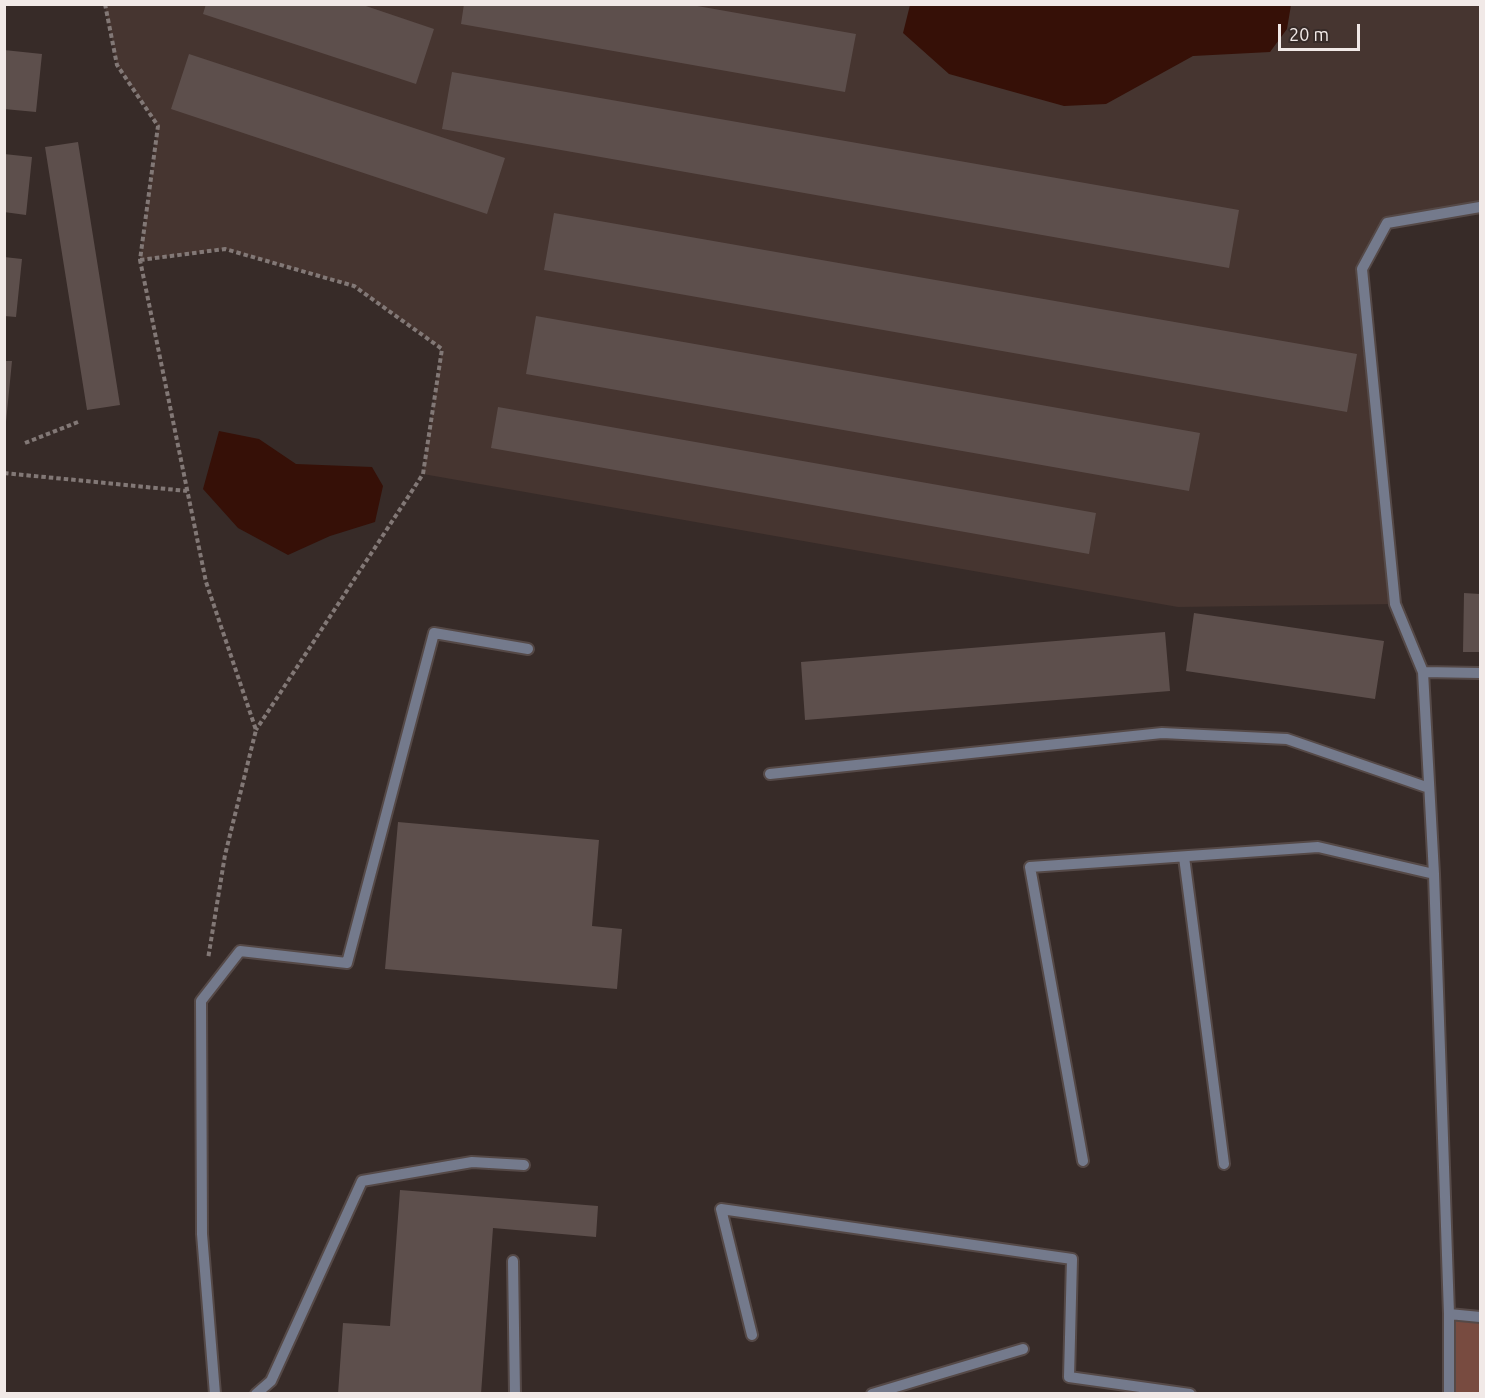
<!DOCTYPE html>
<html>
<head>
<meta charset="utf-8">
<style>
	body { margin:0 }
	#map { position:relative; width:1485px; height:1398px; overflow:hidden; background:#372b28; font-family:Ubuntu,sans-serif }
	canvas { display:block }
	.frame { position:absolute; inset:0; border:6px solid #f1e9e7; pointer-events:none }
	.scale { position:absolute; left:1278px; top:24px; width:82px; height:27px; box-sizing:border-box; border:3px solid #f1e9e7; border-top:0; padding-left:8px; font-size:18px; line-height:21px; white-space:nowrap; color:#f1e9e7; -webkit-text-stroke:4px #372b28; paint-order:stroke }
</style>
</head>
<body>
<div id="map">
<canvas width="1485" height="1398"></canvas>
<div class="frame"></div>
<div class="scale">20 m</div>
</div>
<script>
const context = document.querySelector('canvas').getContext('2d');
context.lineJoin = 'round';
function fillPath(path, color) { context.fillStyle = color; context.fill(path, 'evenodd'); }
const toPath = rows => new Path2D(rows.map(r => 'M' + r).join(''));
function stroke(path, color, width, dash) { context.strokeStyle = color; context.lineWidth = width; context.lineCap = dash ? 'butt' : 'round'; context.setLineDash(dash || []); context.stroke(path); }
fillPath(toPath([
	[105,5,1480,5,1480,207,1387,223,1362,269,1395,604,1178,607,423,474,442,349,354,286,225,249,140,260,158,126,117,65]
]), '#463530');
fillPath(toPath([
	[1449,1314,1480,1317,1480,1393,1449,1393]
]), '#784b40');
fillPath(toPath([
	[910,5,910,4,1291,5,1287,29,1270,52,1193,56,1106,104,1064,106,949,74,903,33],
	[219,431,259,439,296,464,372,467,383,486,375,522,330,536,288,555,238,528,203,489]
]), '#361007');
fillPath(toPath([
	[206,4,360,4,434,29,416,84,203,14],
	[464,4,686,4,856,34,845,92,461,24],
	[4,50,42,54,36,112,4,109],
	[189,54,505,158,487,214,171,109],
	[452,72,1239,210,1229,268,442,129],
	[78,142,120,405,87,410,45,147],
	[4,154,32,157,26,215,4,212],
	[554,213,1357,354,1347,412,544,270],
	[4,257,22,259,16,317,4,316],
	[536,316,1200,433,1189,491,526,374],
	[4,361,12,361,6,422,4,422],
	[498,407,1096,513,1089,554,491,448],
	[1464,593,1480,594,1480,652,1463,652],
	[1194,613,1384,641,1375,699,1186,671],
	[1165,632,1170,691,805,720,801,662],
	[398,822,599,840,592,926,622,929,617,989,385,969],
	[400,1190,598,1206,596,1237,493,1228,481,1394,338,1394,343,1323,390,1326]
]), '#5d4f4c');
const lane = toPath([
	[1423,672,1480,673],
	[770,774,1162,733,1287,739,1429,788],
	[1184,857,1224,1164],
	[1083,1161,1030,867,1318,847,1434,874],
	[513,1261,515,1394],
	[1449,1314,1480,1317],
	[752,1335,721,1209,1072,1259,1069,1377,1190,1394],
	[215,1394,202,1234,201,1001,240,951,347,963,434,633,528,649],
	[256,1394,271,1381,362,1181,472,1162,524,1165],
	[872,1394,1023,1349],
	[1449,1394,1449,1314,1434,874,1423,672,1395,604,1362,269,1387,223,1480,207]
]);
stroke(lane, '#554947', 14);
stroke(toPath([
	[105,4,117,65,158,126,140,260,206,582,256,730,225,855,208,959],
	[140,260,225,249,354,286,442,349,423,474,256,730],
	[25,443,78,422],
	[4,473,187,491]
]), '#827876', 4, [4.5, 3]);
stroke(lane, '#747a8c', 10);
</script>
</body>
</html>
